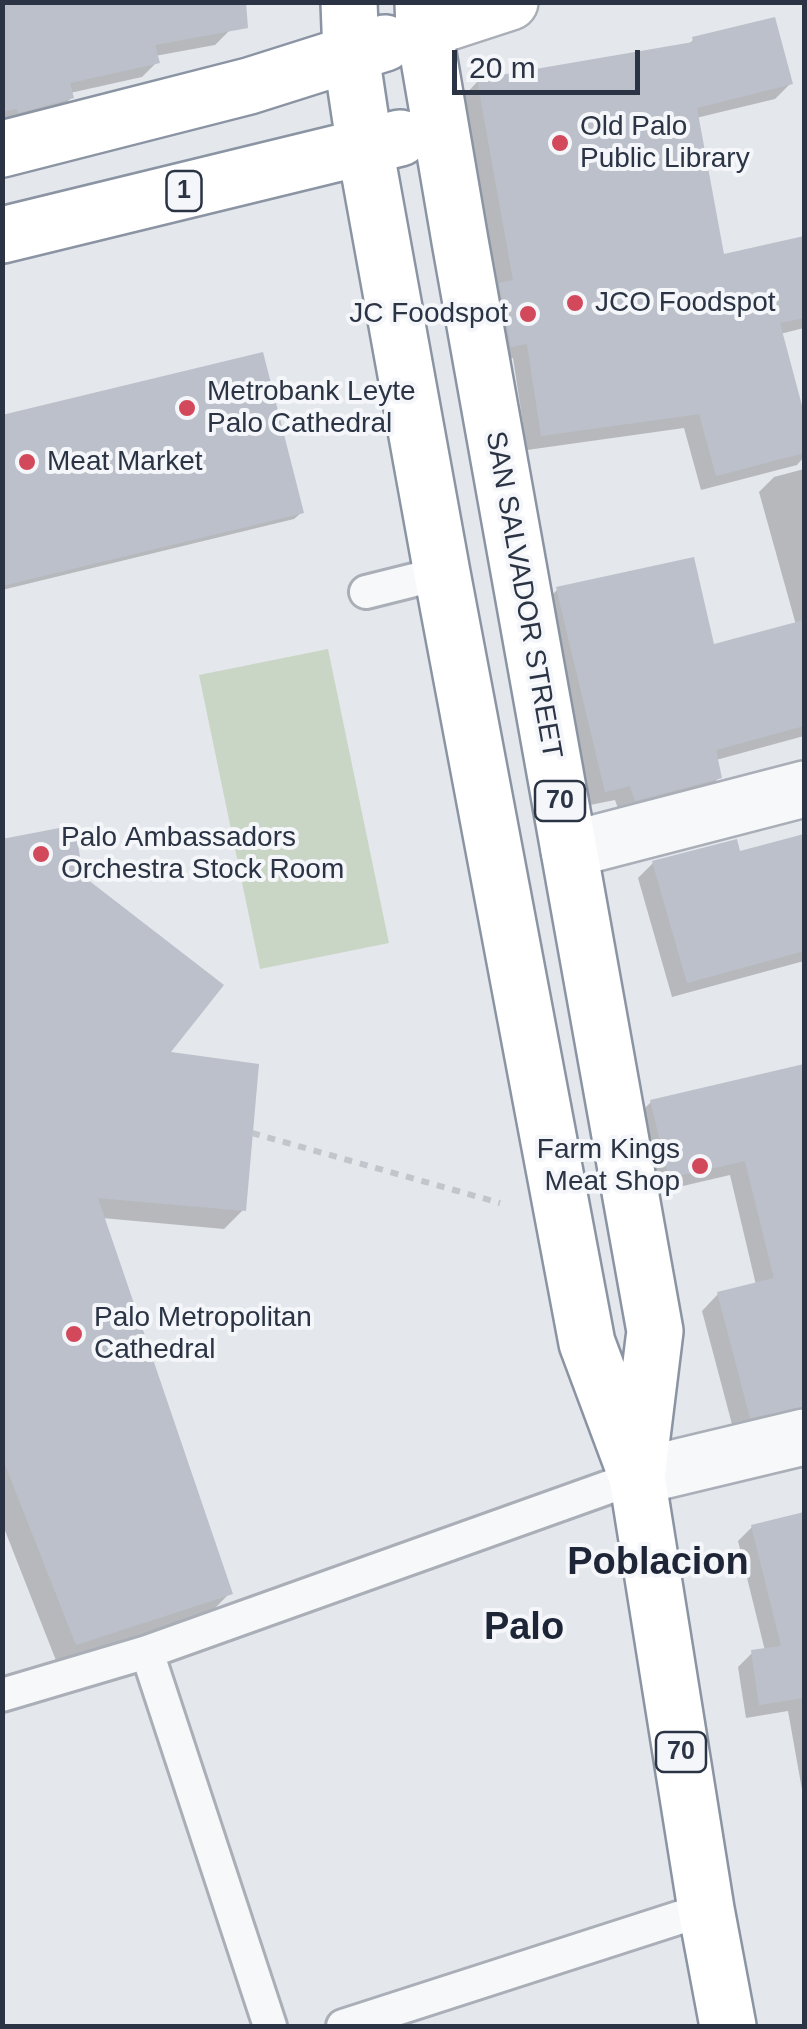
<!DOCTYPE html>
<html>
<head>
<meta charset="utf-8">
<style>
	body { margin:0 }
	#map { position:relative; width:807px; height:2029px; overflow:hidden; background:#e4e7ec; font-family:Arial,sans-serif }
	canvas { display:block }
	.frame { position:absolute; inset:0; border:5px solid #2b3445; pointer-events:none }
	.scale { position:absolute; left:452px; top:50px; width:188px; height:45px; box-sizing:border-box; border:5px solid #2b3445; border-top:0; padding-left:12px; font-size:30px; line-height:35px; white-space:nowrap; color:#2b3445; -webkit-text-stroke:8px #f4f6f9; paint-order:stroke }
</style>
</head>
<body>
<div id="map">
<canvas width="807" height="2029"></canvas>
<div class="frame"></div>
<div class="scale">20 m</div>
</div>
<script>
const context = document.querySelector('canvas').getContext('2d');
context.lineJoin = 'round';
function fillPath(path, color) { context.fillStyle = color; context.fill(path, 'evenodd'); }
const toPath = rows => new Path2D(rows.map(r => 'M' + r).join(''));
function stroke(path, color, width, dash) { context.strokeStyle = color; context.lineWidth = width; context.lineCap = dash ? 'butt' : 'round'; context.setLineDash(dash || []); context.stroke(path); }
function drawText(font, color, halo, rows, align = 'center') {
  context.font = font + ' Arial,sans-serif'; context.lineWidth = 8; context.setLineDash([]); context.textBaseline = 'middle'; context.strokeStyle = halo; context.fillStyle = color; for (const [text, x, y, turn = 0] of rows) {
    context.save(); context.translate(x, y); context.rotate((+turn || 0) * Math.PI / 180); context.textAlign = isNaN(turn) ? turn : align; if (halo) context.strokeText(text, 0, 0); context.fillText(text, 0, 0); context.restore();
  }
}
fillPath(toPath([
	[328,649,389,943,260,969,199,675]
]), '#c9d6c5');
fillPath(toPath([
	[2,2,230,30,215,45,155,56,157,62,142,77,70,93,71,98,56,113,2,124],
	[694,39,790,84,775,99,696,118,722,257,804,238,804,328,780,334,804,423,804,457,797,465,701,490,684,428,527,450,513,358,496,360,485,300,497,288,463,97,478,81,687,46],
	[2,418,301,513,294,519,2,590],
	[804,469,804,736,716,760,720,777,704,792,620,814,615,800,590,805,542,605,557,590,712,647,796,625,759,492,774,477],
	[804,836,804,961,672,997,638,878,653,863,738,854],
	[2,842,81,877,243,1210,224,1229,102,1218,230,1593,211,1612,57,1663,2,1523],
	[804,1066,804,1420,734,1432,702,1311,718,1294,756,1285,730,1175,653,1193,635,1118,651,1102],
	[804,1514,804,1801,788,1711,746,1718,738,1667,752,1653,765,1651,738,1541,752,1527]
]), '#0003');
fillPath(toPath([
	[2,2,246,2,248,28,155,45,160,63,70,83,74,98,18,113,17,109,2,112],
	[775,17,793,84,697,108,724,254,804,236,804,318,780,323,804,413,804,453,716,476,699,414,541,436,527,344,511,347,499,283,513,280,477,79,693,42,692,37],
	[263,352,304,513,2,586,2,415],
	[694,557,714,644,804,620,804,726,716,750,722,778,635,801,630,786,605,792,556,587],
	[75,825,83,876,224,985,171,1052,259,1064,246,1211,98,1198,233,1594,76,1645,2,1457,2,839],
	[804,834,804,951,687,983,652,861,737,839,740,851],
	[804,1064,804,1407,750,1418,717,1292,774,1278,745,1161,669,1178,650,1100],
	[804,1512,804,1698,759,1705,751,1650,781,1646,751,1525]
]), '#bbc0ca');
const lane = toPath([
	[366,592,442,573],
	[147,1652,270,2026],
	[2,1695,147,1652,637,1477],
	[343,2026,706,1909]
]);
const street = toPath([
	[569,850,804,789],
	[637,1477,804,1437]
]);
const secondary = toPath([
	[424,30,510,2]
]);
const highway = toPath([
	[349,2,351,55,365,148,442,573,587,1343,637,1477,706,1909,728,2026],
	[423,2,424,30,460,241,655,1331,638,1469],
	[2,149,249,86,385,43],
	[2,235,400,138]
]);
stroke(lane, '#a9aeb7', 38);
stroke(street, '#a9aeb7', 60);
stroke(secondary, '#a9aeb7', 60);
stroke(highway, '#8b94a3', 60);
stroke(toPath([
	[252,1133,500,1203]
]), '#c2c5cb', 6, [8, 8]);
stroke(lane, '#f7f8fa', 32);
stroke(street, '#f7f8fa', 55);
stroke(secondary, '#fff', 55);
stroke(highway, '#fff', 55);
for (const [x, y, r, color] of [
	[560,143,10,"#d1495b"],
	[575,303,10,"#d1495b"],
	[528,314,10,"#d1495b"],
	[187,408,10,"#d1495b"],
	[27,462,10,"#d1495b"],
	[41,854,10,"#d1495b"],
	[700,1166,10,"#d1495b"],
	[74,1334,10,"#d1495b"]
]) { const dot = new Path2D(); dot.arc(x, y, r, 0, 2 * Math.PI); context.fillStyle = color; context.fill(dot); stroke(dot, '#f4f6f9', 4); }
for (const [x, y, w] of [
	[184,191,35],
	[560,801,50],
	[681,1752,50]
]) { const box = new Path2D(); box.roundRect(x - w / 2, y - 20, w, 40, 8); context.fillStyle = '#f4f6f9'; context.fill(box); stroke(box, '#2b3445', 2.5); }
drawText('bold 25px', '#2b3445', null, [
	["1",184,191],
	["70",560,801],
	["70",681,1752]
]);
drawText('28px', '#2b3445', '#f4f6f9', [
	["Old Palo",580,127],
	["Public Library",580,159],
	["JCO Foodspot",595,303],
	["JC Foodspot",508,314,"right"],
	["Metrobank Leyte",207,392],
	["Palo Cathedral",207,424],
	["Meat Market",47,462],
	["Palo Ambassadors",61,838],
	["Orchestra Stock Room",61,870],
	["Farm Kings",680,1150,"right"],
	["Meat Shop",680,1182,"right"],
	["Palo Metropolitan",94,1318],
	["Cathedral",94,1350]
], 'left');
drawText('28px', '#2b3445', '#f4f6f9', [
	["SAN SALVADOR STREET",523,595,80]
]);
drawText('bold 38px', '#1d2536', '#f4f6f9', [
	["Poblacion",658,1564],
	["Palo",524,1629]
]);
</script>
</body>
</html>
